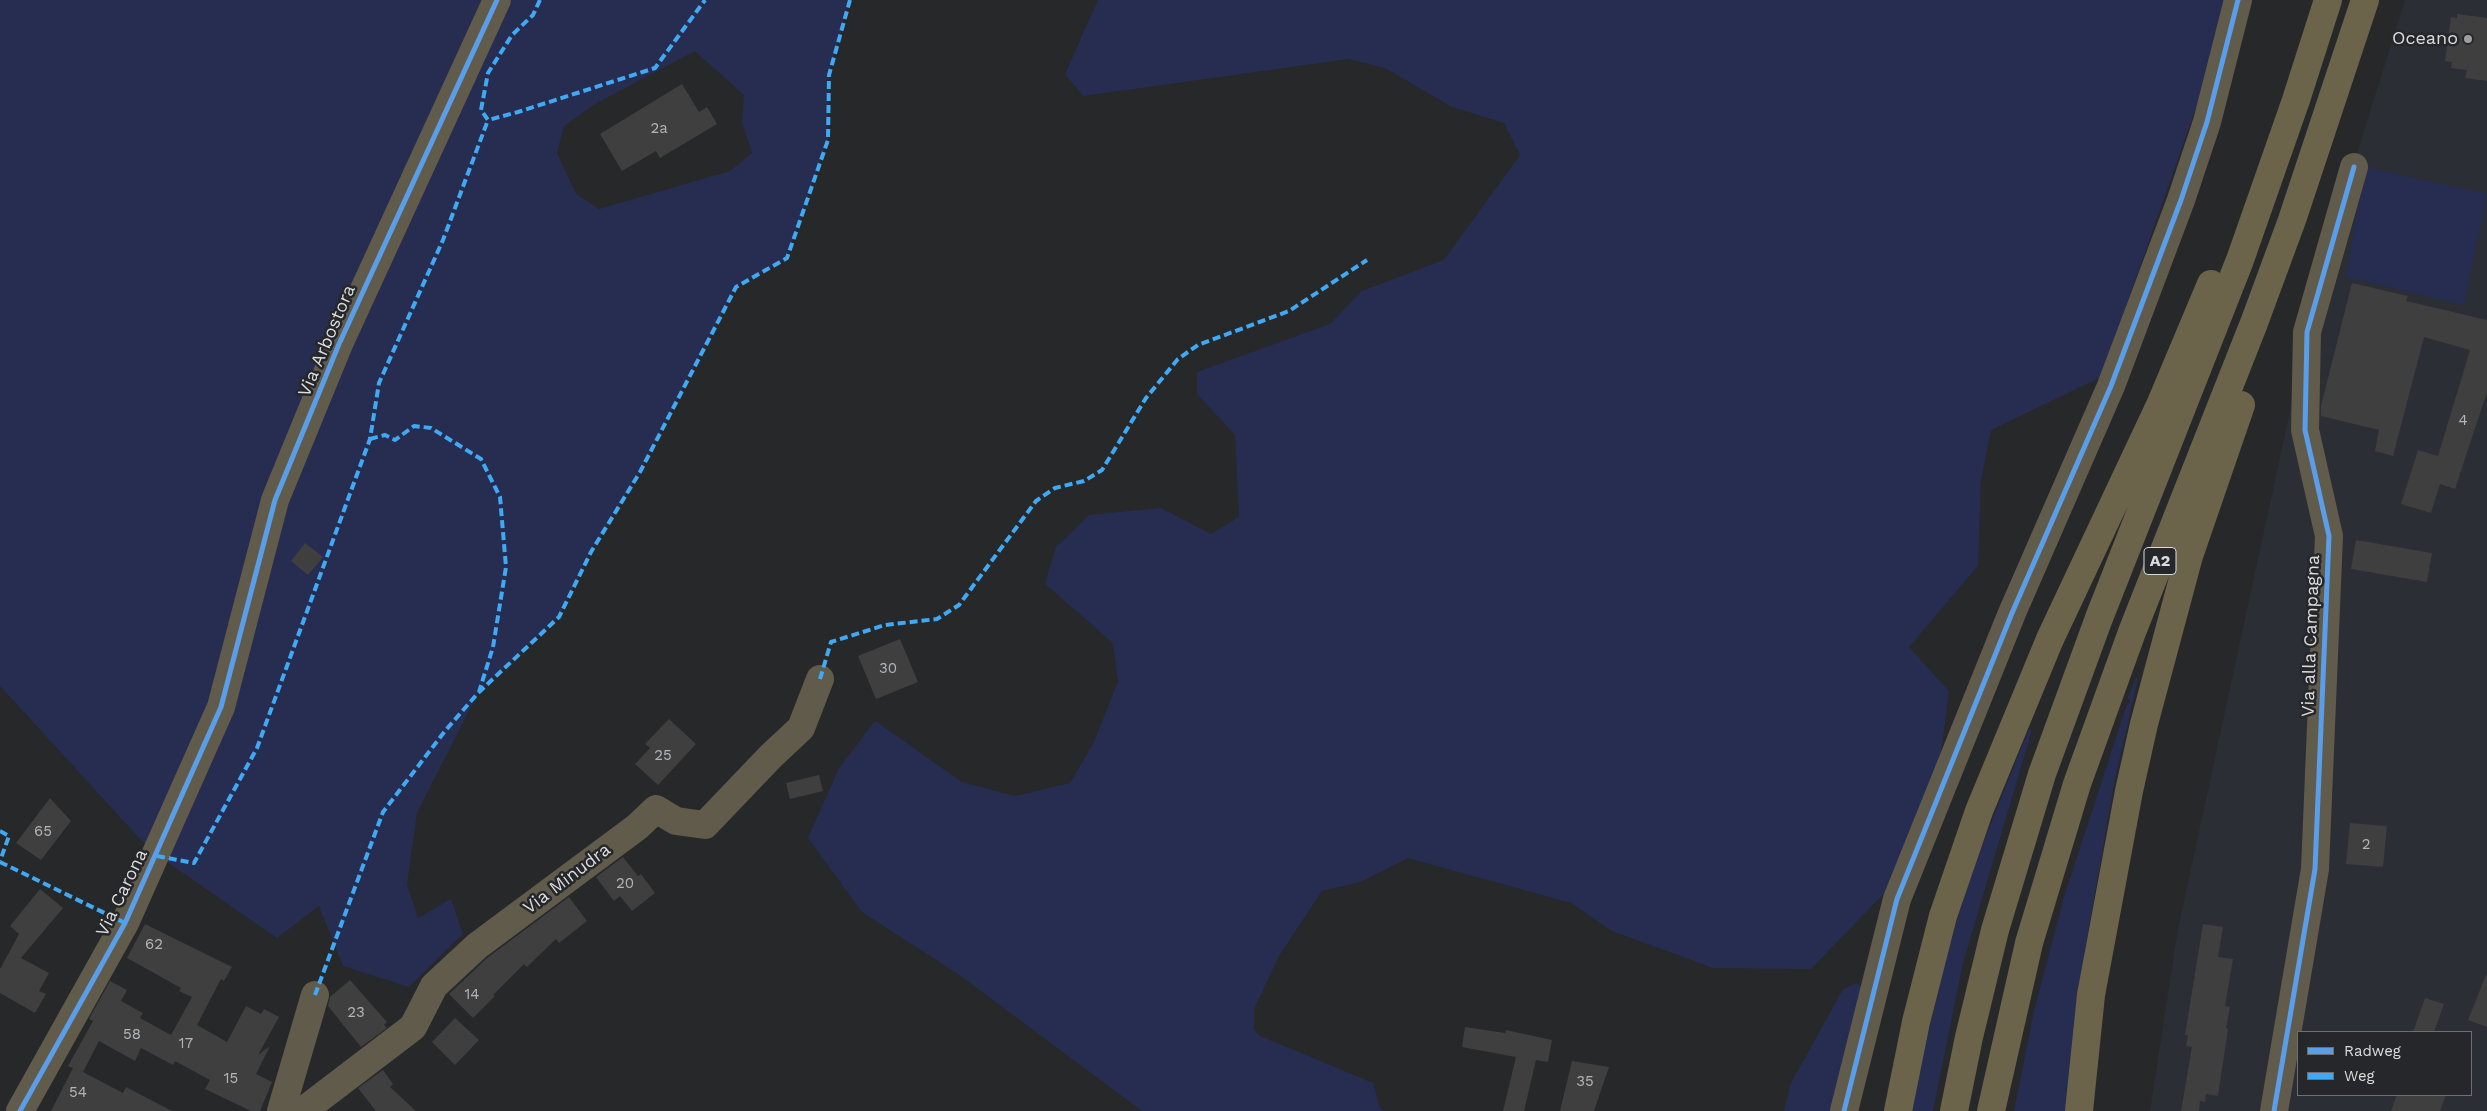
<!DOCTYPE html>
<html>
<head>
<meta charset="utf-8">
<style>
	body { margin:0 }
	#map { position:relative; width:2487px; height:1111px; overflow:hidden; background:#272829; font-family:"Work Sans",sans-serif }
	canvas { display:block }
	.legend { position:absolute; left:2297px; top:1031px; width:175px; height:65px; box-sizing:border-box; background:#26272a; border:1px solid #6e6f72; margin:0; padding:6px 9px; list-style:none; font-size:15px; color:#dbdcde }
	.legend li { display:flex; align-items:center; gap:10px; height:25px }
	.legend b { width:25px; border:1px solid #6e6f72 }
</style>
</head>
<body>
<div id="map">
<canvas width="2487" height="1111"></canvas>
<ul class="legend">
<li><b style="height:6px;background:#5a9eea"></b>Radweg</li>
<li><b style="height:6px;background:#3fa9f5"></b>Weg</li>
</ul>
</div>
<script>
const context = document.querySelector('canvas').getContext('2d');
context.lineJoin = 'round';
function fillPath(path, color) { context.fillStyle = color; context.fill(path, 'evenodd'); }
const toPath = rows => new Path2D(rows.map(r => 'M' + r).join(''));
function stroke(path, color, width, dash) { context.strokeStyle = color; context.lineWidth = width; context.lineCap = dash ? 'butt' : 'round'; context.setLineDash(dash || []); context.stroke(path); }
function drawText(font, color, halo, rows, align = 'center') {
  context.font = font + ' "Work Sans",sans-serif'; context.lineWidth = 5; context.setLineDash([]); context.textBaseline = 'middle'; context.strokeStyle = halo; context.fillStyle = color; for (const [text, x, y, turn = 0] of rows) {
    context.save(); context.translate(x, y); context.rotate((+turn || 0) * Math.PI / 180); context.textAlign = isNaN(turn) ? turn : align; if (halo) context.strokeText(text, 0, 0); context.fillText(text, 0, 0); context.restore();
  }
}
fillPath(toPath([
	[2405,0,2487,0,2487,1111,2150,1111,2178,929,2307,332,2363,134],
	[2298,1032,2471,1032,2471,1095,2298,1095]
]), '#2c2e36');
fillPath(toPath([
	[0,0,850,0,829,75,828,140,787,258,736,287,640,472,591,552,559,617,478,693,417,813,407,885,418,918,451,899,463,934,409,987,343,966,319,906,277,938,151,851,0,686],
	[695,51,744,95,742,122,752,153,730,171,599,209,576,194,557,153,564,126,595,104],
	[1098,0,2234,0,2101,377,1991,430,1981,480,1978,566,1909,647,1949,691,1941,753,1896,881,1811,969,1713,968,1612,931,1571,903,1408,858,1360,882,1322,891,1279,956,1254,1009,1254,1029,1260,1036,1373,1083,1380,1108,1385,1111,1142,1111,958,974,862,912,808,838,839,768,875,721,962,782,1015,796,1070,783,1094,742,1118,681,1113,643,1045,584,1056,547,1089,515,1161,508,1211,534,1239,517,1235,435,1197,394,1197,372,1330,324,1362,291,1444,260,1520,155,1504,123,1452,107,1385,68,1349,59,1083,96,1065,74],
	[2365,167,2487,194,2464,305,2346,277],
	[2136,677,2138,679,2115,779,2084,955,2068,1111,2014,1111,2034,1011,2064,897,2126,707,2130,702,2128,698],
	[2029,729,2032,730,1963,963,1933,1111,1910,1111,1945,962,1963,900,1978,855],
	[1858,983,1865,994,1834,1111,1784,1111,1790,1085,1843,989]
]), '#262d51');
fillPath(toPath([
	[2457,14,2487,18,2487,81,2465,78,2467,70,2451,68,2452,62,2445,61,2451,17,2457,18],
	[682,84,699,112,707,107,717,124,660,158,656,151,622,171,600,134],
	[2352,283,2408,296,2406,301,2487,320,2487,392,2455,489,2440,484,2431,513,2401,504,2418,450,2438,456,2470,350,2424,337,2393,456,2375,451,2379,430,2321,416,2321,406],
	[2356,540,2432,553,2427,582,2351,569],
	[305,543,323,557,308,575,291,561],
	[900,639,918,682,876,699,858,656],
	[669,719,696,744,658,785,635,764,650,748,645,744],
	[819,775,823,791,790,799,786,783],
	[50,798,71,821,41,860,16,843],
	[2350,823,2387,826,2383,867,2346,864],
	[623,857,638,876,641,874,655,893,632,911,620,896,614,901,596,877],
	[40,889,63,908,21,958,49,973,39,991,46,994,35,1013,0,993,0,969,19,934,10,926],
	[569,897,587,921,559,943,556,939,527,967,524,964,493,995,495,996,473,1018,449,994,487,958],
	[145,924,232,967,224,981,221,979,197,1025,227,1042,246,1006,261,1014,264,1009,279,1017,258,1055,270,1046,256,1074,272,1082,260,1111,251,1111,205,1089,210,1080,175,1061,173,1065,141,1048,135,1061,99,1041,83,1072,123,1093,126,1087,172,1111,51,1111,73,1068,68,1066,93,1021,89,1019,110,981,127,990,121,1001,143,1013,140,1018,171,1035,192,997,179,991,181,988,127,958],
	[2203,924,2223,927,2218,957,2233,959,2225,1006,2230,1007,2226,1028,2228,1029,2218,1096,2206,1094,2205,1102,2200,1101,2199,1111,2181,1111,2192,1047,2186,1046,2188,1035,2185,1035],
	[2486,975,2487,976,2487,1027,2468,1020],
	[350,980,387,1022,384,1025,387,1028,361,1047,328,1006,330,997],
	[2425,998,2444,1004,2434,1032,2413,1032],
	[455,1018,479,1040,455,1065,432,1042],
	[1465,1027,1505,1033,1506,1030,1552,1040,1548,1062,1536,1060,1524,1111,1503,1111,1516,1057,1462,1047],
	[1572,1061,1609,1067,1594,1111,1560,1111],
	[383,1070,393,1084,390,1087,416,1111,376,1111,358,1088],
	[2397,1095,2446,1095,2440,1111,2391,1111]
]), '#3f3f40');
stroke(toPath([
	[20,1111,125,923,221,707,275,500,339,344,497,0],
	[281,1111,315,995],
	[303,1111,413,1027,434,986,477,946,637,827,656,809,676,821,705,825,771,756,801,728,820,679],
	[1844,1111,1897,899,2012,613,2111,386,2181,200,2207,122,2238,0],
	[2274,1111,2315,869,2329,536,2305,430,2307,332,2354,167]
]), '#615b4c', 28);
stroke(toPath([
	[1898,1111,1916,1022,1943,916,1979,811,2050,639,2161,403,2211,284],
	[1954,1111,1969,1037,1995,930,2042,774,2099,618,2240,260,2296,100,2328,0],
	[1991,1111,2029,943,2077,784,2132,632,2254,323,2292,220,2365,0],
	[2079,1111,2091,995,2129,791,2144,724,2189,556,2241,405]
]), '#6b644a', 28);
stroke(toPath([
	[540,0,533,15,512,35,488,73,481,110,488,120,518,112,655,68,705,0],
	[370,439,385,435,395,440,414,426,431,428,481,459,500,497,506,567,493,647,479,692],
	[820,679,831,642,885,625,937,619,959,605,1036,501,1055,488,1084,481,1102,470,1146,398,1178,359,1198,345,1289,311,1367,260],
	[0,831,9,836,0,861],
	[157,856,194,863,257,748,370,439,379,383,443,240,488,120],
	[0,862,125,923],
	[315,995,383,812,445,731,478,693,559,617,591,552,640,472,736,287,787,258,828,140,829,75,850,0]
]), '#3fa9f5', 4, [8, 4]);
stroke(toPath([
	[20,1111,125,923,221,707,275,500,339,344,497,0],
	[1844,1111,1897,899,2012,613,2111,386,2181,200,2207,122,2238,0],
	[2274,1111,2315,869,2329,536,2305,430,2307,332,2354,167]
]), '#5a9eea', 5);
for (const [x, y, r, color] of [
	[2468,39,5,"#9c9d9f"]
]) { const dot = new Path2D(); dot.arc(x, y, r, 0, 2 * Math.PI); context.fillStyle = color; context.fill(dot); stroke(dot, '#26272a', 2); }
drawText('15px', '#b4b5b6', null, [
	["2a",659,129],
	["4",2463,421],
	["30",888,669],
	["25",663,756],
	["65",43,832],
	["2",2366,845],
	["20",625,884],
	["62",154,945],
	["14",472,995],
	["23",356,1013],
	["58",132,1035],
	["17",186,1044],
	["15",231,1079],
	["35",1585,1082],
	["54",78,1093]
]);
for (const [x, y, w] of [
	[2160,561,32]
]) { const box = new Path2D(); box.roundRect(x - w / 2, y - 13.5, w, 27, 4); context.fillStyle = '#26272a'; context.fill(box); stroke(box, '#dbdcde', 1); }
drawText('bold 16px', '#dbdcde', null, [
	["A2",2160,561]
]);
drawText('18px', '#dbdcde', '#26272a', [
	["Oceano",2458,39]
], 'right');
drawText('18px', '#dbdcde', '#26272a', [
	["Via Arbostora",327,341,-67],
	["Via alla Campagna",2311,636,-88],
	["Via Minudra",567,879,-37],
	["Via Carona",122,893,-64]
]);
</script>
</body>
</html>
